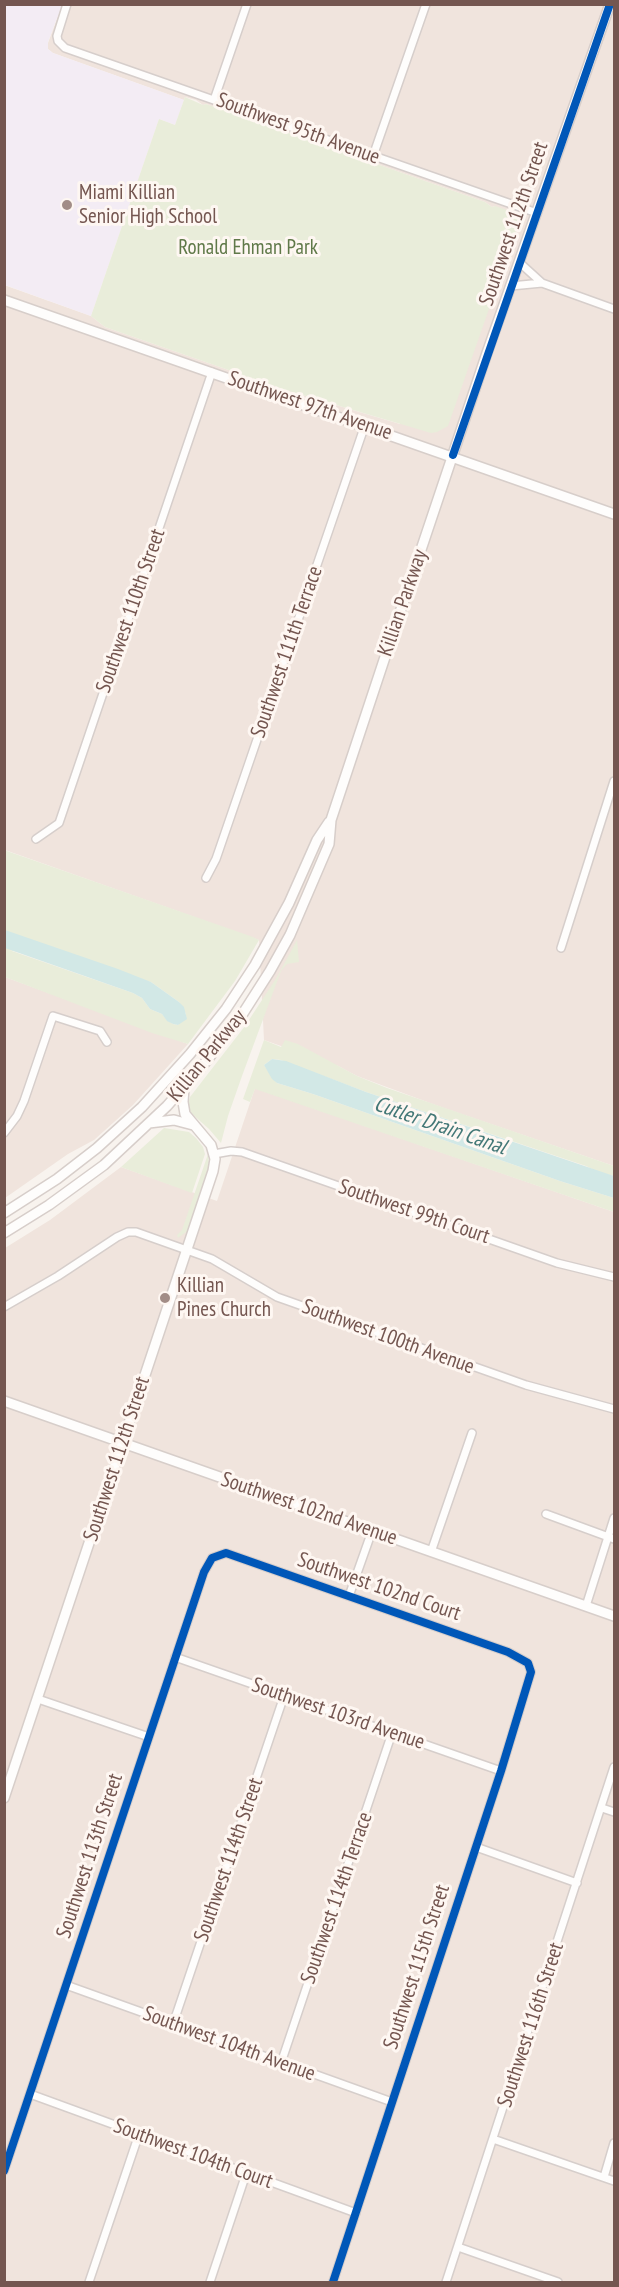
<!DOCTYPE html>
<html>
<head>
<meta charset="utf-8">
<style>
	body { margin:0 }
	#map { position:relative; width:619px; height:2287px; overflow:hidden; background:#f8f3ee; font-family:"PT Sans Narrow",sans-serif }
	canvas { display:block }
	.frame { position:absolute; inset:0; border:6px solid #745650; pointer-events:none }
</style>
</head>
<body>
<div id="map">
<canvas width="619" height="2287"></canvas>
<div class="frame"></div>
</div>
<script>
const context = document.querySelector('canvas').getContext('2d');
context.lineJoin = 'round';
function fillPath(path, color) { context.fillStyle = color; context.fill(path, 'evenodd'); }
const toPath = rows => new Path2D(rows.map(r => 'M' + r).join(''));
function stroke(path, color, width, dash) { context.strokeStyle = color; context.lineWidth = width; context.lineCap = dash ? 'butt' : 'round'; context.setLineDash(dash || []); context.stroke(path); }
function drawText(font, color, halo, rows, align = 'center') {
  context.font = font + ' "PT Sans Narrow",sans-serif'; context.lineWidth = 6; context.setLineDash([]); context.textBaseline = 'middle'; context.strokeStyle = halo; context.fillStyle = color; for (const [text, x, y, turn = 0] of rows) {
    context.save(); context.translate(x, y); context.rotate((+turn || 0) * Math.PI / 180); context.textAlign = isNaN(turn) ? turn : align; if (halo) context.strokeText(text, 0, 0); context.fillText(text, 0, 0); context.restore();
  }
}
fillPath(toPath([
	[62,5,614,5,614,1166,438,1106,357,1076,338,1066,264,1040,259,940,5,850,4,285,91,316,105,327,289,391,400,424,495,206,492,207,485,202,206,104,203,105,196,100,185,97,184,100,53,53,48,49,48,43],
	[5,977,188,1044,133,1105,94,1140,68,1154,5,1198],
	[255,1088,614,1212,614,2282,5,2282,5,1248,50,1220,121,1167,217,1201]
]), '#f0e4dd');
fillPath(toPath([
	[4,5,62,5,48,42,48,49,53,53,184,100,175,125,159,119,91,316,5,285]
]), '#f3ecf4');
fillPath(toPath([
	[185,97,203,105,206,104,485,202,492,207,495,206,516,213,519,223,448,426,437,432,431,433,289,391,105,327,91,316,159,119,175,125],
	[4,850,253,937,259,940,235,981,188,1044,152,1033,5,977],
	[9,950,151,982,179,1002,186,1014,178,1025,173,1024,167,1020,162,1014,150,1009,142,998,133,993],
	[297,940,299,962,287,964,281,971,242,1076,228,1116,221,1143,209,1129,191,1113,188,1104,190,1097,245,1026,277,977],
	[264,1040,281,1047,285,1040,298,1044,357,1076,387,1088,614,1166,614,1176,598,1172,586,1166,366,1092,281,1060,272,1059,264,1065,277,1083,313,1094,560,1181,614,1198,614,1212,255,1089,250,1102,243,1099],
	[164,1128,189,1132,196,1138,203,1147,205,1154,192,1193,121,1167],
	[208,1154,209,1163,207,1177,189,1230,178,1238,177,1235,182,1230]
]), '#e9edda');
fillPath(toPath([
	[5,930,118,969,151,982,179,1002,184,1007,187,1019,178,1025,173,1024,167,1021,162,1014,150,1009,142,998,133,993,5,948],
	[272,1059,286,1061,366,1092,614,1176,614,1198,560,1181,313,1094,277,1083,272,1079,264,1065]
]), '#d2e8e6');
const street = toPath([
	[67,4,57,36,58,41,65,48,537,213],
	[214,100,247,4],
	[373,156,426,4],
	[520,263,542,283],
	[511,286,542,283,614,309],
	[36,839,59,823,212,372],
	[206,878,216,859,365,425],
	[561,948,614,781],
	[4,1133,17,1116,24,1101,53,1016,100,1031,107,1042],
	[214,1154,231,1151,242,1152,557,1263,614,1277],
	[4,1307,58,1276,117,1237,128,1232,136,1232,212,1259,277,1297,526,1385,614,1409],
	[546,1514,614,1539],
	[431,1552,472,1433],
	[349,1596,372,1531],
	[586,1606,614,1518],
	[175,1657,501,1771],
	[38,1699,149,1737],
	[602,1808,614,1812],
	[476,1847,577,1883],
	[66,1985,392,2102],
	[173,2024,284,1696],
	[281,2063,392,1733],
	[30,2094,356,2213],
	[493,2139,614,2181],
	[4,2171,204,1572,212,1558,226,1553,508,1652,528,1663,531,1672,501,1771,333,2282],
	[604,2177,614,2143],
	[458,2247,558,2282],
	[89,2282,139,2134],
	[210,2282,246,2174],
	[446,2282,614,1767]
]);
const secondary = toPath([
	[4,300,614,514],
	[149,1123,174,1120,193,1125],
	[4,1213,57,1179,97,1148,142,1107,190,1054,226,1009,255,965,289,903,317,840,329,822],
	[4,1233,49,1205,104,1165,167,1106,204,1064,240,1018,270,971,290,935,329,844,331,820,384,660,487,353,610,4],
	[4,1401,614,1616],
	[4,1798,213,1171,215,1159,211,1145,185,1114,183,1102,184,1087]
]);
stroke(street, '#d6cecb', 10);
stroke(secondary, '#d7ceca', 12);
stroke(street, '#fefdfc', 7);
stroke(secondary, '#fefdfc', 9);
stroke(toPath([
	[453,455,610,4],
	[4,2171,204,1572,212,1558,226,1553,508,1652,528,1663,531,1672,501,1771,333,2282]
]), '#0057b8', 8);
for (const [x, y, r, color] of [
	[67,205,6,"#a28d87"],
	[165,1298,6,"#a28d87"]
]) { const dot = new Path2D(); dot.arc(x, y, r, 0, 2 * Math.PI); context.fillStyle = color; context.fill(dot); stroke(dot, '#fef7f2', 2); }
drawText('21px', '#745650', '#fef7f2', [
	["Southwest 95th Avenue",298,129,20],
	["Southwest 112th Street",514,224,-71],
	["Southwest 97th Avenue",310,406,19],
	["Killian Parkway",403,603,-71],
	["Southwest 110th Street",131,611,-71],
	["Southwest 111th Terrace",287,652,-71],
	["Killian Parkway",207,1056,-51],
	["Southwest 99th Court",414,1212,19],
	["Southwest 100th Avenue",388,1337,20],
	["Southwest 112th Street",117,1459,-72],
	["Southwest 102nd Avenue",309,1509,19],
	["Southwest 102nd Court",379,1587,19],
	["Southwest 103rd Avenue",338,1714,19],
	["Southwest 113th Street",90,1856,-72],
	["Southwest 114th Street",229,1860,-71],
	["Southwest 114th Terrace",337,1898,-71],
	["Southwest 115th Street",417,1967,-72],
	["Southwest 116th Street",531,2025,-72],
	["Southwest 104th Avenue",229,2044,20],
	["Southwest 104th Court",193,2154,20]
]);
drawText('21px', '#745650', '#fef7f2', [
	["Miami Killian",79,193],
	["Senior High School",79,217],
	["Killian",177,1286],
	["Pines Church",177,1310]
], 'left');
drawText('21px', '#607949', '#fef7f2', [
	["Ronald Ehman Park",248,248]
]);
drawText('italic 22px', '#447877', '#fef7f2', [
	["Cutler Drain Canal",440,1126,19]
]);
</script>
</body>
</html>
